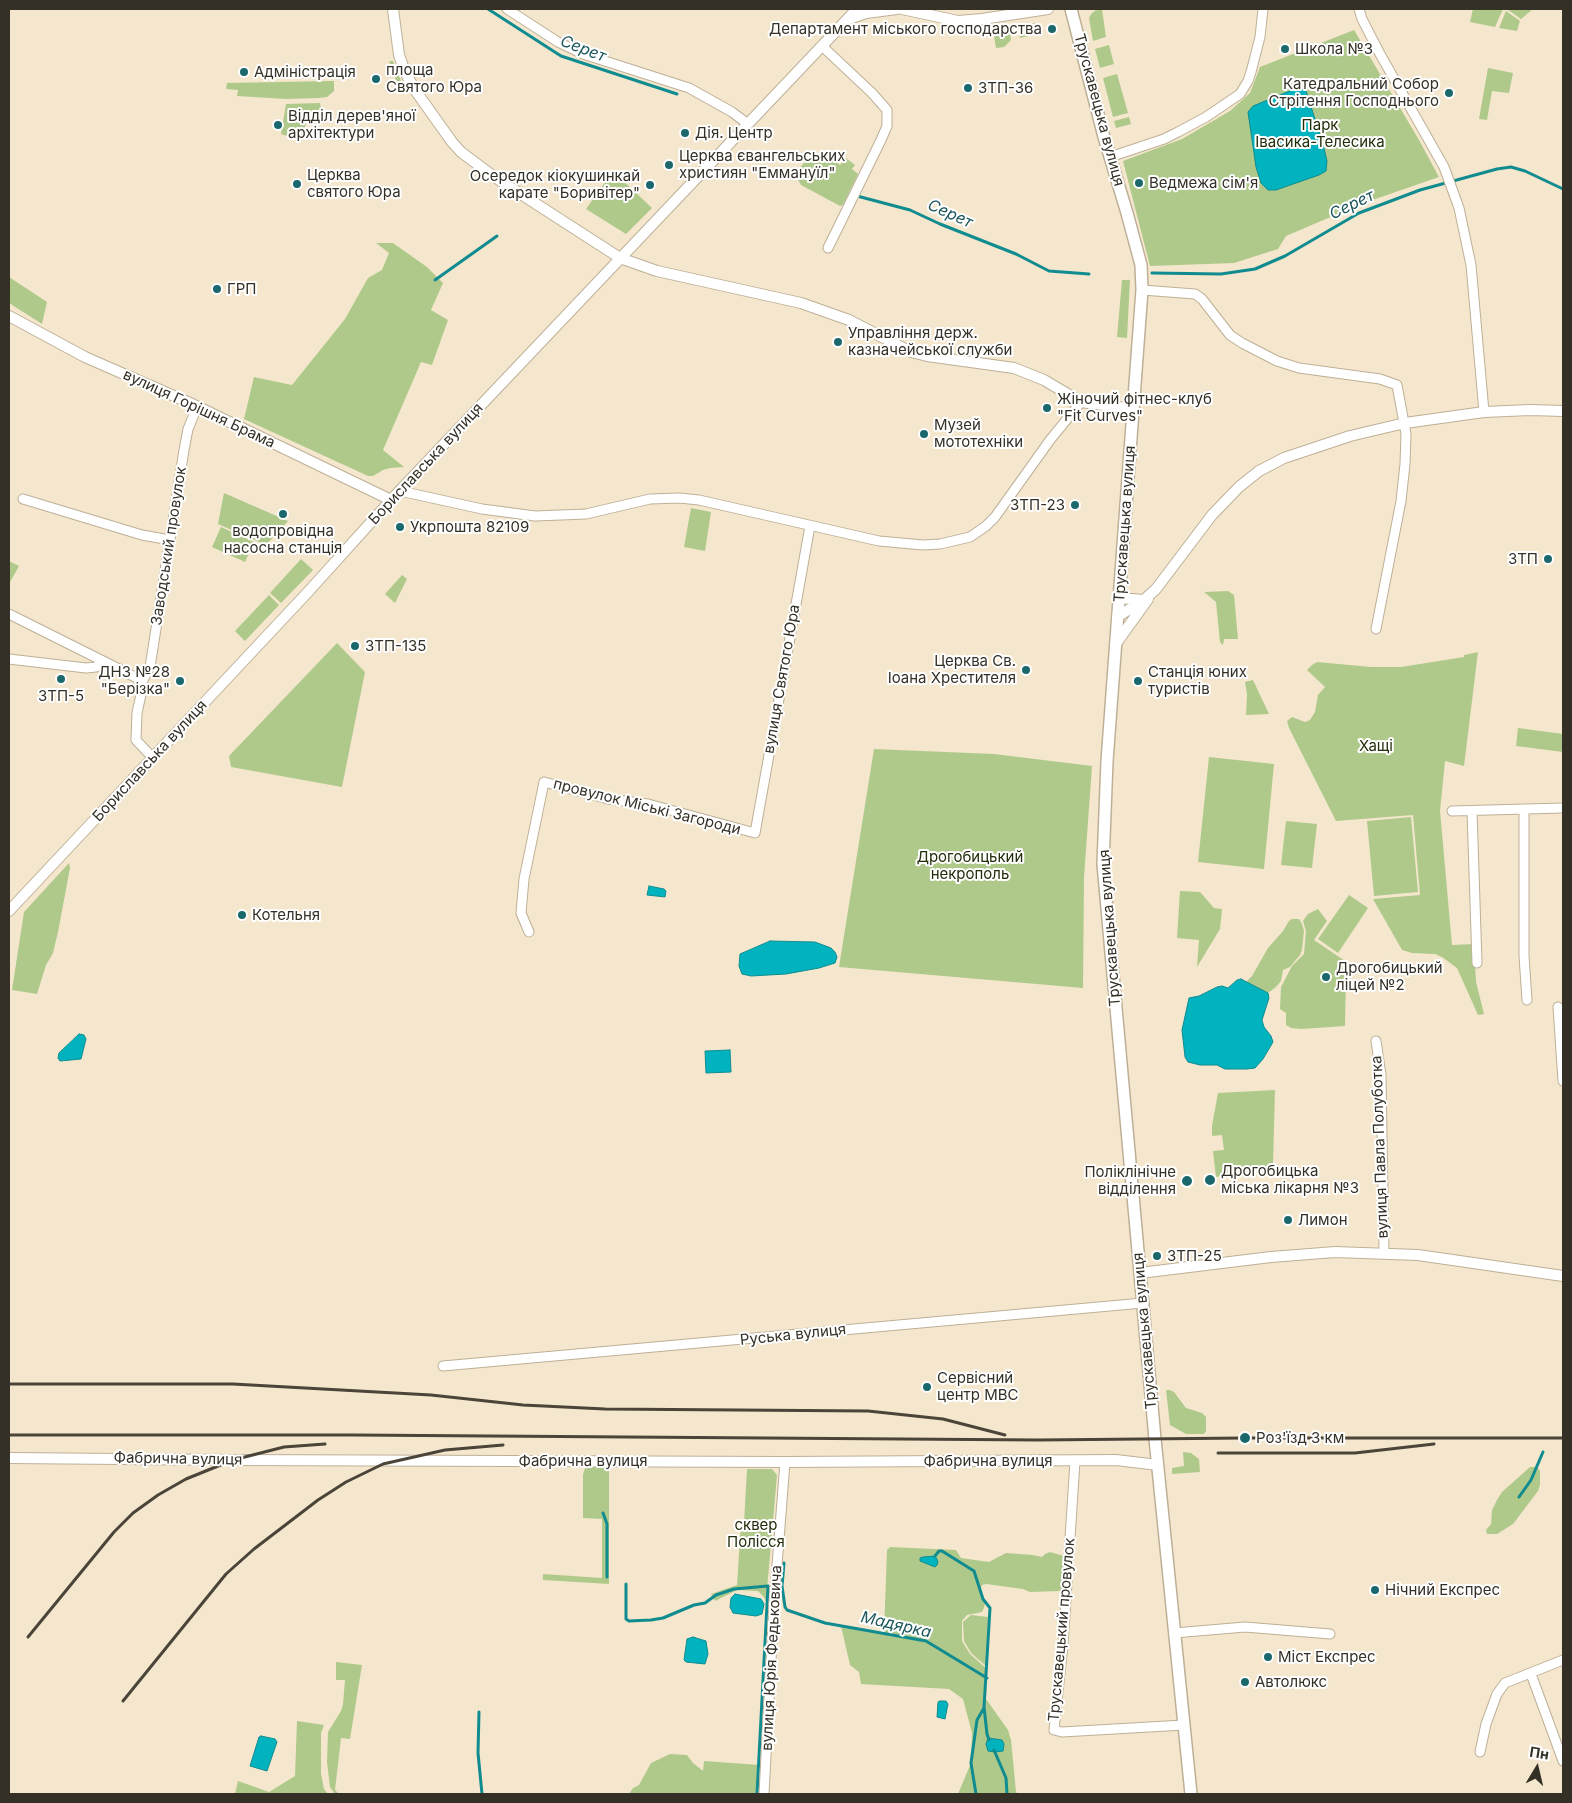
<!DOCTYPE html>
<html>
<head>
<meta charset="utf-8">
<style>
	body { margin:0 }
	#map { position:relative; width:1572px; height:1803px; overflow:hidden; background:#f5e7cd; font-family:Inter,sans-serif }
	canvas { display:block }
	.frame { position:absolute; inset:0; border:10px solid #353026; pointer-events:none }
	.north { position:absolute; left:1512px; top:1743px; width:50px; height:50px; -webkit-text-stroke:4px #fff; paint-order:stroke; rotate:9deg; font-size:14px; font-weight:700; line-height:20px; text-align:center; color:#353026 }
	.north::after { content:''; display:block; margin:auto; width:18px; height:22px; background:#353026; clip-path:polygon(50% 0,100% 100%,50% 72%,0 100%) }
</style>
</head>
<body>
<div id="map">
<canvas width="1572" height="1803"></canvas>
<div class="frame"></div>
<div class="north">Пн</div>
</div>
<script>
const context = document.querySelector('canvas').getContext('2d');
context.lineJoin = 'round';
function fillPath(path, color) { context.fillStyle = color; context.fill(path, 'evenodd'); }
const toPath = rows => new Path2D(rows.map(r => 'M' + r).join(''));
function stroke(path, color, width, dash) { context.strokeStyle = color; context.lineWidth = width; context.lineCap = dash ? 'butt' : 'round'; context.setLineDash(dash || []); context.stroke(path); }
function drawText(font, color, halo, rows, align = 'center') {
  context.font = font + ' Inter,sans-serif'; context.lineWidth = 4; context.setLineDash([]); context.textBaseline = 'middle'; context.strokeStyle = halo; context.fillStyle = color; for (const [text, x, y, turn = 0] of rows) {
    context.save(); context.translate(x, y); context.rotate((+turn || 0) * Math.PI / 180); context.textAlign = isNaN(turn) ? turn : align; if (halo) context.strokeText(text, 0, 0); context.fillText(text, 0, 0); context.restore();
  }
}
fillPath(toPath([
	[1097,9,1102,9,1106,37,1093,41,1089,18,1091,14],
	[1473,9,1503,9,1495,27,1470,22],
	[1507,9,1533,9,1521,19],
	[1506,11,1520,21,1517,31,1499,28],
	[1035,23,1037,34,1020,38,1018,26],
	[1009,26,1011,40,1004,47,996,48,993,29],
	[1354,30,1419,140,1439,177,1361,204,1286,236,1278,249,1234,263,1150,266,1123,161,1182,139,1230,111,1250,93,1260,67],
	[1109,45,1114,64,1100,68,1095,49],
	[389,61,393,61,403,86,398,86],
	[1488,68,1513,73,1509,93,1492,91,1487,120,1479,119],
	[1117,74,1128,113,1113,117,1103,78],
	[334,81,334,91,327,97,319,98,286,99,237,96,238,90,226,89,227,83],
	[320,103,322,114,306,123,301,141,281,134,286,104],
	[1129,117,1131,124,1116,128,1114,121],
	[831,158,840,165,846,158,855,165,852,169,858,174,843,205,840,206,801,185,797,178,799,169,804,163,811,161],
	[613,171,652,208,626,234,586,209],
	[376,243,393,243,427,267,443,283,431,310,448,320,432,365,421,362,383,450,404,467,390,468,383,470,373,476,368,476,244,419,254,377,292,385,345,319,368,278,382,270,389,253],
	[9,277,47,302,42,324,9,303],
	[1122,280,1130,280,1127,338,1117,337],
	[224,493,288,521,266,545,218,524],
	[691,508,711,512,705,551,684,547],
	[221,527,254,542,245,562,212,547],
	[301,559,313,570,281,603,270,593],
	[9,561,19,566,9,584],
	[402,575,407,579,395,603,385,594],
	[1228,591,1234,595,1238,639,1224,639,1223,645,1220,642,1216,602,1204,592],
	[269,595,279,605,245,641,235,631],
	[337,643,365,672,342,787,231,767,229,756],
	[1478,652,1464,766,1445,761,1440,811,1452,945,1474,944,1476,982,1484,1014,1478,1015,1457,968,1442,957,1435,954,1412,953,1402,950,1373,899,1420,895,1413,815,1336,821,1289,728,1287,721,1292,717,1305,722,1310,720,1315,712,1318,695,1325,687,1307,670,1312,665,1317,662,1371,667,1401,667,1464,657,1464,655],
	[1253,680,1269,714,1246,715,1247,694,1245,682],
	[1518,728,1563,734,1563,752,1516,746],
	[874,749,994,754,1092,766,1084,877,1083,988,839,967],
	[1209,757,1274,764,1264,869,1198,862],
	[1411,817,1418,892,1374,896,1367,821],
	[1286,821,1317,824,1312,868,1281,865],
	[69,863,70,868,58,932,53,953,46,965,37,994,12,990,24,912],
	[1180,891,1200,892,1214,908,1222,909,1220,929,1197,967,1199,940,1177,938],
	[1349,895,1368,908,1338,953,1318,939],
	[1318,909,1327,921,1314,940,1348,963,1346,974,1345,1026,1301,1029,1291,1028,1286,1025,1286,1013,1280,1009,1281,987,1292,966,1304,954,1306,931,1303,921,1308,914],
	[1292,919,1299,919,1302,924,1304,931,1302,950,1300,955,1290,967,1283,970,1281,981,1276,987,1268,993,1246,982,1252,976,1268,948,1283,931,1289,921],
	[1275,1090,1273,1165,1216,1177,1213,1151,1224,1150,1222,1135,1212,1136,1212,1126,1218,1093],
	[1166,1390,1170,1390,1174,1392,1186,1408,1202,1413,1206,1417,1206,1431,1204,1434,1186,1434,1170,1425],
	[1183,1452,1191,1453,1199,1459,1200,1472,1172,1474,1172,1468,1184,1466],
	[586,1466,608,1466,609,1468,609,1584,543,1580,543,1574,602,1578,602,1519,583,1518,583,1474],
	[1530,1467,1537,1467,1540,1471,1540,1485,1538,1491,1513,1524,1497,1534,1487,1534,1486,1530,1491,1524,1492,1510,1497,1500,1502,1492],
	[747,1469,772,1469,777,1475,766,1601,764,1597,758,1591,737,1590,715,1601,711,1594,737,1585,741,1523,744,1523],
	[890,1547,956,1550,961,1558,989,1562,1006,1553,1033,1555,1042,1557,1045,1554,1050,1552,1064,1556,1063,1586,1061,1591,1030,1592,1023,1589,986,1584,982,1585,980,1591,985,1603,984,1608,982,1612,967,1615,962,1621,962,1641,970,1654,987,1669,986,1699,1008,1730,1011,1740,1016,1792,1018,1794,958,1794,971,1763,972,1733,963,1699,949,1689,861,1684,859,1672,850,1665,841,1626,884,1633,887,1550],
	[971,1615,988,1617,986,1666,971,1653,964,1641,963,1622],
	[336,1662,362,1665,350,1739,341,1738,335,1790,339,1794,335,1794,330,1787,327,1762,328,1732,341,1711,343,1704,345,1680,336,1680],
	[297,1721,324,1725,321,1733,321,1774,324,1789,328,1794,235,1794,238,1781,269,1792,295,1776],
	[670,1754,687,1755,693,1763,703,1771,704,1761,759,1765,757,1794,626,1794,629,1794,633,1788,639,1785,651,1763]
]), '#afc98b');
const water = toPath([
	[1297,88,1303,89,1306,91,1323,144,1327,161,1326,171,1319,175,1276,190,1268,190,1261,183,1256,167,1248,112,1253,106,1297,88],
	[649,886,664,889,666,891,665,897,647,895,649,886],
	[770,941,815,942,831,948,835,952,837,957,835,963,819,968,786,974,751,976,742,974,739,966,740,954,770,941],
	[1241,979,1268,993,1269,998,1262,1020,1264,1027,1271,1036,1273,1042,1263,1059,1255,1068,1247,1069,1225,1069,1217,1065,1200,1065,1188,1062,1185,1057,1182,1030,1189,998,1199,996,1217,987,1222,986,1228,988,1237,980,1241,979],
	[79,1034,84,1035,86,1039,81,1059,60,1061,58,1058,59,1053,79,1034],
	[730,1050,731,1072,706,1073,705,1051,730,1050],
	[935,1556,938,1561,937,1565,935,1567,920,1561,920,1558,923,1557,935,1556],
	[735,1594,761,1599,764,1604,762,1614,756,1616,733,1613,730,1607,731,1598,735,1594],
	[693,1637,706,1641,708,1654,705,1664,686,1662,684,1660,687,1639,693,1637],
	[940,1701,946,1701,948,1704,945,1719,937,1717,938,1702,940,1701],
	[261,1736,275,1739,277,1742,267,1771,250,1766,259,1737,261,1736],
	[988,1738,1002,1740,1004,1744,1003,1751,995,1752,988,1751,986,1744,988,1738]
]);
fillPath(water, '#00b3be');
stroke(water, '#108c90', 1);
stroke(toPath([
	[488,9,561,56,677,94],
	[857,196,910,210,940,224,1016,254,1049,271,1089,274],
	[1152,273,1221,274,1255,269,1285,256,1359,213,1420,190,1497,169,1511,167,1525,171,1563,189],
	[435,280,497,236],
	[1519,1497,1531,1480,1543,1452],
	[603,1513,607,1524,607,1577],
	[935,1556,939,1551,942,1551,974,1571,983,1599,990,1608,984,1707,987,1734,989,1740],
	[784,1563,782,1586,785,1607,787,1610,825,1623,926,1641,987,1678],
	[626,1584,626,1619,629,1621,651,1620,663,1618,694,1605,705,1603,716,1595,734,1589,768,1586,757,1794],
	[479,1712,478,1753,482,1794],
	[994,1750,1006,1778,1007,1794],
	[976,1794,971,1763,977,1720,984,1708]
]), '#108c90', 3);
const minor = toPath([
	[507,9,558,42,583,54,689,88,732,112,748,124],
	[1359,9,1362,19,1380,54,1444,167,1459,208,1471,265,1484,412],
	[822,46,872,93,887,110,887,126,881,140,828,248],
	[1110,157,1164,139,1178,132,1206,117,1240,94,1248,81,1251,72,1260,37,1263,9],
	[1142,290,1195,294,1202,299,1230,335,1242,343,1277,361,1299,368,1380,379,1397,385,1406,434,1405,464,1401,501,1376,629],
	[400,491,482,509,535,516,586,514,650,499,680,498,699,500,879,541,923,545,940,544,970,537,986,526,995,517,1050,440,1081,402],
	[23,499,142,535,170,540],
	[9,614,137,678,141,684,142,690,137,713,136,740,153,758],
	[9,659,86,668,96,667,103,662],
	[141,684,150,667,184,450,188,429,197,407],
	[1524,809,1524,956,1527,1000],
	[1452,811,1563,808],
	[1472,811,1477,963],
	[529,932,521,913,524,879,544,782,608,799,648,804,755,833,810,526],
	[1558,1007,1563,1081],
	[1376,1041,1381,1075,1384,1253],
	[443,1366,1143,1303],
	[1075,1461,1063,1645,1054,1730,1062,1732,1184,1725],
	[1174,1633,1245,1627,1330,1634],
	[1531,1674,1563,1761],
	[1480,1752,1486,1724,1497,1694,1505,1683,1563,1660],
	[764,1794,774,1604,785,1462]
]);
const tertiary = toPath([
	[393,9,399,55,405,72,415,90,452,142,461,152,493,176,620,258,657,271,801,303,849,320,911,352,927,356,1014,368,1044,380,1081,402,1133,409],
	[902,9,958,21,982,19,1048,9],
	[849,19,866,13,897,9],
	[9,316,85,357,190,403,391,500],
	[1119,598,1144,600],
	[1117,617,1144,600,1156,589,1212,515,1239,487,1259,471,1284,458,1350,436,1405,423,1484,412,1530,410,1563,411],
	[1115,645,1148,599],
	[9,911,308,592,391,500,857,9],
	[1140,1273,1271,1257,1335,1252,1418,1255,1563,1276],
	[9,1458,233,1460,785,1462,1116,1460,1158,1465]
]);
const secondary = toPath([
	[1071,9,1104,137,1127,213,1141,265,1142,290,1107,761,1103,864,1155,1439,1191,1794]
]);
stroke(minor, '#beb097', 11);
stroke(tertiary, '#beb097', 12);
stroke(secondary, '#beb097', 14);
stroke(minor, '#fff', 9);
stroke(tertiary, '#fff', 10);
stroke(secondary, '#fff', 11);
stroke(toPath([
	[9,1384,233,1384,431,1395,523,1405,605,1409,868,1411,943,1419,1005,1435],
	[9,1435,353,1435,1039,1440,1245,1438,1563,1438],
	[1218,1453,1355,1453,1434,1444],
	[28,1637,114,1532,133,1513,158,1495,186,1479,233,1460,284,1447,325,1444],
	[123,1701,226,1574,254,1549,318,1500,346,1482,383,1464,445,1450,503,1445]
]), '#4a4439', 3);
for (const [x, y, r, color] of [
	[1052,29,5,"#1a686c"],
	[1285,49,5,"#1a686c"],
	[244,72,5,"#1a686c"],
	[376,79,5,"#1a686c"],
	[968,88,5,"#1a686c"],
	[1449,93,5,"#1a686c"],
	[278,125,5,"#1a686c"],
	[685,133,5,"#1a686c"],
	[669,165,5,"#1a686c"],
	[1139,183,5,"#1a686c"],
	[297,184,5,"#1a686c"],
	[650,185,5,"#1a686c"],
	[217,289,5,"#1a686c"],
	[838,342,5,"#1a686c"],
	[1047,408,5,"#1a686c"],
	[924,434,5,"#1a686c"],
	[1075,505,5,"#1a686c"],
	[283,514,5,"#1a686c"],
	[400,527,5,"#1a686c"],
	[1548,559,5,"#1a686c"],
	[355,646,5,"#1a686c"],
	[1026,670,5,"#1a686c"],
	[61,679,5,"#1a686c"],
	[180,681,5,"#1a686c"],
	[1138,681,5,"#1a686c"],
	[242,915,5,"#1a686c"],
	[1326,977,5,"#1a686c"],
	[1210,1180,6,"#1a686c"],
	[1187,1181,6,"#1a686c"],
	[1288,1220,5,"#1a686c"],
	[1157,1256,5,"#1a686c"],
	[927,1387,5,"#1a686c"],
	[1245,1438,6,"#1a686c"],
	[1375,1590,5,"#1a686c"],
	[1268,1657,5,"#1a686c"],
	[1245,1682,5,"#1a686c"]
]) { const dot = new Path2D(); dot.arc(x, y, r, 0, 2 * Math.PI); context.fillStyle = color; context.fill(dot); stroke(dot, '#fff', 2); }
drawText('15px', '#353026', '#fff', [
	["Департамент міського господарства",1042,29,"right"],
	["Школа №3",1295,49],
	["площа",386,70],
	["Святого Юра",386,87],
	["Адміністрація",254,72],
	["Катедральний Собор",1439,84,"right"],
	["Стрітення Господнього",1439,101,"right"],
	["ЗТП-36",978,88],
	["Відділ дерев'яної",288,116],
	["архітектури",288,133],
	["Дія. Центр",695,133],
	["Церква євангельських",679,156],
	["християн \"Еммануїл\"",679,173],
	["Церква",307,175],
	["святого Юра",307,192],
	["Осередок кіокушинкай",640,176,"right"],
	["карате \"Боривітер\"",640,193,"right"],
	["Ведмежа сім'я",1149,183],
	["ГРП",227,289],
	["Управління держ.",848,333],
	["казначейської служби",848,350],
	["Жіночий фітнес-клуб",1057,399],
	["\"Fit Curves\"",1057,416],
	["Музей",934,425],
	["мототехніки",934,442],
	["ЗТП-23",1065,505,"right"],
	["Укрпошта 82109",410,527],
	["водопровідна",283,531,"center"],
	["насосна станція",283,548,"center"],
	["ЗТП",1538,559,"right"],
	["ЗТП-135",365,646],
	["Церква Св.",1016,661,"right"],
	["Іоана Хрестителя",1016,678,"right"],
	["ДНЗ №28",170,672,"right"],
	["\"Берізка\"",170,689,"right"],
	["Станція юних",1148,672],
	["туристів",1148,689],
	["ЗТП-5",61,696,"center"],
	["Котельня",252,915],
	["Дрогобицький",1336,968],
	["ліцей №2",1336,985],
	["Дрогобицька",1221,1171],
	["міська лікарня №3",1221,1188],
	["Поліклінічне",1176,1172,"right"],
	["відділення",1176,1189,"right"],
	["Лимон",1298,1220],
	["ЗТП-25",1167,1256],
	["Сервісний",937,1378],
	["центр МВС",937,1395],
	["Роз'їзд 3 км",1256,1438],
	["Нічний Експрес",1385,1590],
	["Міст Експрес",1278,1657],
	["Автолюкс",1255,1682]
], 'left');
drawText('15px', '#353026', '#fff', [
	["Трускавецька вулиця",1099,110,75],
	["вулиця Горішня Брама",199,409,25],
	["Бориславська вулиця",426,464,-47],
	["Трускавецька вулиця",1125,524,-86],
	["Заводський провулок",169,546,-81],
	["вулиця Святого Юра",782,679,-80],
	["Бориславська вулиця",150,761,-47],
	["провулок Міські Загороди",647,807,14],
	["Трускавецька вулиця",1110,928,-94],
	["вулиця Павла Полуботка",1380,1147,-92],
	["Трускавецька вулиця",1145,1331,-95],
	["Руська вулиця",793,1335,-6],
	["Фабрична вулиця",178,1459,1],
	["Фабрична вулиця",583,1461],
	["Фабрична вулиця",988,1461],
	["Трускавецький провулок",1062,1630,-85],
	["вулиця Юрія Федьковича",772,1658,-87]
]);
drawText('15px', '#212e0a', '#fff', [
	["Парк",1320,125],
	["Івасика-Телесика",1320,142],
	["Хащі",1376,746],
	["Дрогобицький",970,857],
	["некрополь",970,874],
	["сквер",756,1525],
	["Полісся",756,1542]
]);
drawText('italic 16px', '#1b565b', '#fff', [
	["Серет",583,49,21],
	["Серет",1352,205,-26],
	["Серет",950,214,24],
	["Мадярка",896,1625,13]
]);
</script>
</body>
</html>
